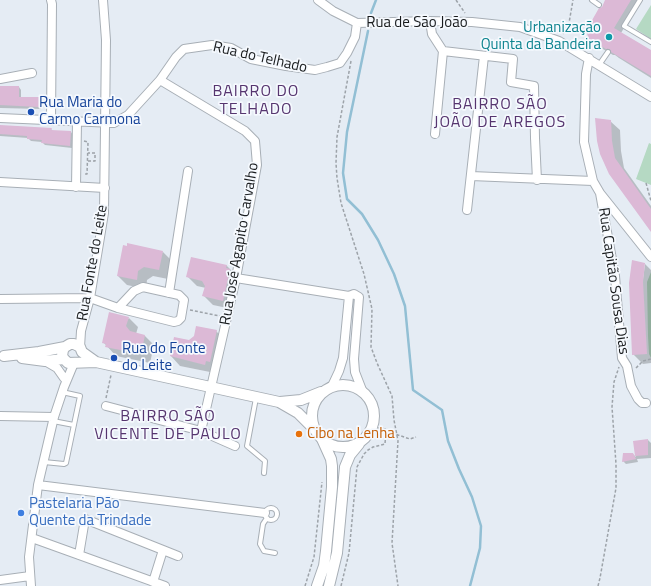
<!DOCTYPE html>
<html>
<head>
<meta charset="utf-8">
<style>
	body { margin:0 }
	canvas { display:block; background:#e5ecf4 }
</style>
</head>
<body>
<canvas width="651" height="586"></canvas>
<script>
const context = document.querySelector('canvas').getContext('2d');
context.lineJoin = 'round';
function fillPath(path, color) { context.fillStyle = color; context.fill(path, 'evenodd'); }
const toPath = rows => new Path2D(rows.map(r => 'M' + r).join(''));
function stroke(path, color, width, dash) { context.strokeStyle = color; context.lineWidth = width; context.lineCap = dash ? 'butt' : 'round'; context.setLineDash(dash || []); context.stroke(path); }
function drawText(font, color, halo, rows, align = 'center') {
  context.font = font + ' "Titillium Web",sans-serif'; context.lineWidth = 3.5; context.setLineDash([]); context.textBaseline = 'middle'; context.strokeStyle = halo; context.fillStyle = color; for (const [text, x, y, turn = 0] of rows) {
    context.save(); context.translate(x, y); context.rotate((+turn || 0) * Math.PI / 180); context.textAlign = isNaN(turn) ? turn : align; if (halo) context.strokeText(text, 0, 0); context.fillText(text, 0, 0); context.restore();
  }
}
fillPath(toPath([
	[651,5,651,39,636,29],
	[649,143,651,144,651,185,636,179],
	[651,272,651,358,649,354,648,336,647,282]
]), '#b5d9c3');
fillPath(toPath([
	[606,0,641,0,621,33,651,51,651,78,619,58,615,55,613,55,596,45,590,38],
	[0,87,19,87,21,90,21,98,38,98,41,101,41,109,0,108],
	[610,121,620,130,621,151,624,168,651,206,651,230,610,174],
	[0,126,51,129,53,131,71,132,73,135,72,148,45,145,42,142,31,141,28,138,0,136],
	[163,252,172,261,168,279,153,276,147,280,146,289,127,285,118,276],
	[645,264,651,270,651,363,643,364,633,354],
	[226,265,236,275,232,309,213,305,204,296,206,288,197,286,188,277],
	[129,318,138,327,136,334,145,336,154,345,150,363,116,356,104,343],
	[216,331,226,341,219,371,215,370,215,373,180,366,171,356,189,341],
	[648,440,651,443,651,458,637,459,638,462,626,464,623,461,633,454,636,457,634,442]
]), '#0003');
stroke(toPath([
	[371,13,376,0],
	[368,31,347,132,343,173,347,199,362,214,378,240,394,274,405,306,413,390,442,410,448,441,459,469,472,497,481,526,480,548,470,586]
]), '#92bfd4', 2.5);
fillPath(toPath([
	[605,0,631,0,614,28,651,50,651,76,611,52,610,49,606,49,589,39,586,31,587,29,599,8,602,7],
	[0,86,19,86,19,97,39,97,39,107,0,105],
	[595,118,611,120,612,141,615,158,651,209,651,232,609,174,600,154,597,141],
	[0,125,52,128,51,130,71,131,70,146,41,143,42,140,27,139,27,136,0,134],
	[127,243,163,251,159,270,144,267,138,271,137,280,117,276,123,245,127,246],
	[191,257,227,265,226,268,230,269,223,301,202,296,205,286,202,281,186,277],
	[632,260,645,263,643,282,647,354,632,355,629,283],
	[109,312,129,317,126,326,130,331,145,335,141,354,105,347,106,344,102,343],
	[196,326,217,330,210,362,206,361,205,365,170,356,174,337,189,340,194,336],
	[648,439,648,455,635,456,633,441],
	[623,453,633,453,636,459,622,462]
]), '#dcb9d6');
const service = toPath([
	[592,0,599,5],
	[640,0,624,26,651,42],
	[599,65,608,52],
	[256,398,247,446,265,461,264,473],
	[53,421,74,425],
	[44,462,64,464,66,463,80,396,62,392],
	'265 514a6 6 0 1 1 12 0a6 6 0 1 1-12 0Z',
	[267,518,263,524,260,544,264,551,275,553]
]);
const minor = toPath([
	[318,0,333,11,357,23,430,21,472,22,520,27,559,41,651,97],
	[430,21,432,34,443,51,513,59,511,82,534,86,535,138,537,180],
	[589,58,586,74,584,142,593,181,600,193,615,276,622,358,627,366,631,386,638,399,642,403,646,403],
	[0,79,32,73],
	[160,80,245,131,255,141,257,165,236,278,201,431],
	[0,118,114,123,128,115,160,80,176,57,184,49,212,45,231,48,251,59,286,66,315,70,327,67,340,63,347,53,355,37,357,23],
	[51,120,52,4,51,0],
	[435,134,443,51],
	[471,176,593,181],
	[0,182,105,188],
	[76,187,77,121],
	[600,193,651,257],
	[467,210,484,56],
	[236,278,349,296],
	[169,293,188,171],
	[0,299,90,298,118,308,174,322,178,321,181,318,184,300,179,295,143,287,134,291,118,308],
	[80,347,81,331,90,298,104,213,106,40,103,0],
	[45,361,57,368,64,378],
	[332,386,339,371,343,358,349,296,354,294,359,297,354,359,355,372,362,390],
	[106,406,201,431,235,446],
	[0,416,54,417],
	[38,485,265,513],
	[32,538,165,586],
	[163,550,178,556],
	[79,555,85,519,163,550,153,582],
	[0,580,30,576],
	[31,586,29,557,38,485,54,417,64,387,74,363]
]);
const tertiary = toPath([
	[65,347,63,350,62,356,64,359,68,363,96,362,279,402,298,413,316,431],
	[4,356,39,352,65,347,70,344,74,344,80,347,82,352,96,362],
	[22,358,45,361,64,359],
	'312 416a31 31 0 1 1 62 0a31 31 0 1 1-62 0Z',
	[280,402,301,400,321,392],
	[317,586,324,566,326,551,332,487,332,466,331,459,322,439],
	[329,586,337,553,345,467,350,455,359,444]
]);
stroke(service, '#a8afb6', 6);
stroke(minor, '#a8afb6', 10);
stroke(tertiary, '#a8afb6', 12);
stroke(toPath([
	[456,0,465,13],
	[563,34,569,23,573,0],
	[351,61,337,137,336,163,337,178,341,203,364,274,372,309,371,347,377,363,392,396,394,420,398,441,392,543,398,586],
	[84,141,88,142,87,174,84,174],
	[88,161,95,161,95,153,88,153],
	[646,183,651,201],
	[190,310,220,316],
	[636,368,643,361,651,359],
	[106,398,111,375],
	[373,427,386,429,398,435,410,439,416,437],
	[305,586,314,557,322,482],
	[341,586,349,553,357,467,364,454,368,450,373,447,385,444,386,429],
	[598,586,600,578,616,488,616,464,612,407,614,382,619,367]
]), '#9da3a9', 1.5, [3, 2]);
stroke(service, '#fff', 4);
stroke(minor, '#fff', 8);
stroke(tertiary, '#fff', 10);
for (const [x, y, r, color] of [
	[609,37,4,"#0f9aa8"],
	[31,112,4,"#1a4fb4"],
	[114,358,4,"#1a4fb4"],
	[299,434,4,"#e8710a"],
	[21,513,4,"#3f7fe0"]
]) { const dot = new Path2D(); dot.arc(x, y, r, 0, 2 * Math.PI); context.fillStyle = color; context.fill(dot); stroke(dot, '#f5f9fe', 1.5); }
drawText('15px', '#181b1d', '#f5f9fe', [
	["Rua de São João",417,23],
	["Rua do Telhado",260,58,13],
	["Rua José Agapito Carvalho",240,244,-80],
	["Rua Fonte do Leite",93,263,-80],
	["Rua Capitão Sousa Dias",613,281,82]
]);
drawText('15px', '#0d838f', '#f5f9fe', [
	["Urbanização",601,28],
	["Quinta da Bandeira",601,45]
], 'right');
drawText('15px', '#164399', '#f5f9fe', [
	["Rua Maria do",39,103],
	["Carmo Carmona",39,120],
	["Rua do Fonte",122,349],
	["do Leite",122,366]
], 'left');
drawText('15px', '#c56008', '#f5f9fe', [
	["Cibo na Lenha",307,434]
], 'left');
drawText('15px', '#366cbe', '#f5f9fe', [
	["Pastelaria Pão",29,504],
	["Quente da Trindade",29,521]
], 'left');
context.letterSpacing = '1px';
drawText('16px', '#56356f', '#f5f9fe', [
	["BAIRRO DO",256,92],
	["TELHADO",256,110],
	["BAIRRO SÃO",500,105],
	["JOÃO DE AREGOS",500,123],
	["BAIRRO SÃO",168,417],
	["VICENTE DE PAULO",168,435]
]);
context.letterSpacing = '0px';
</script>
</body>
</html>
